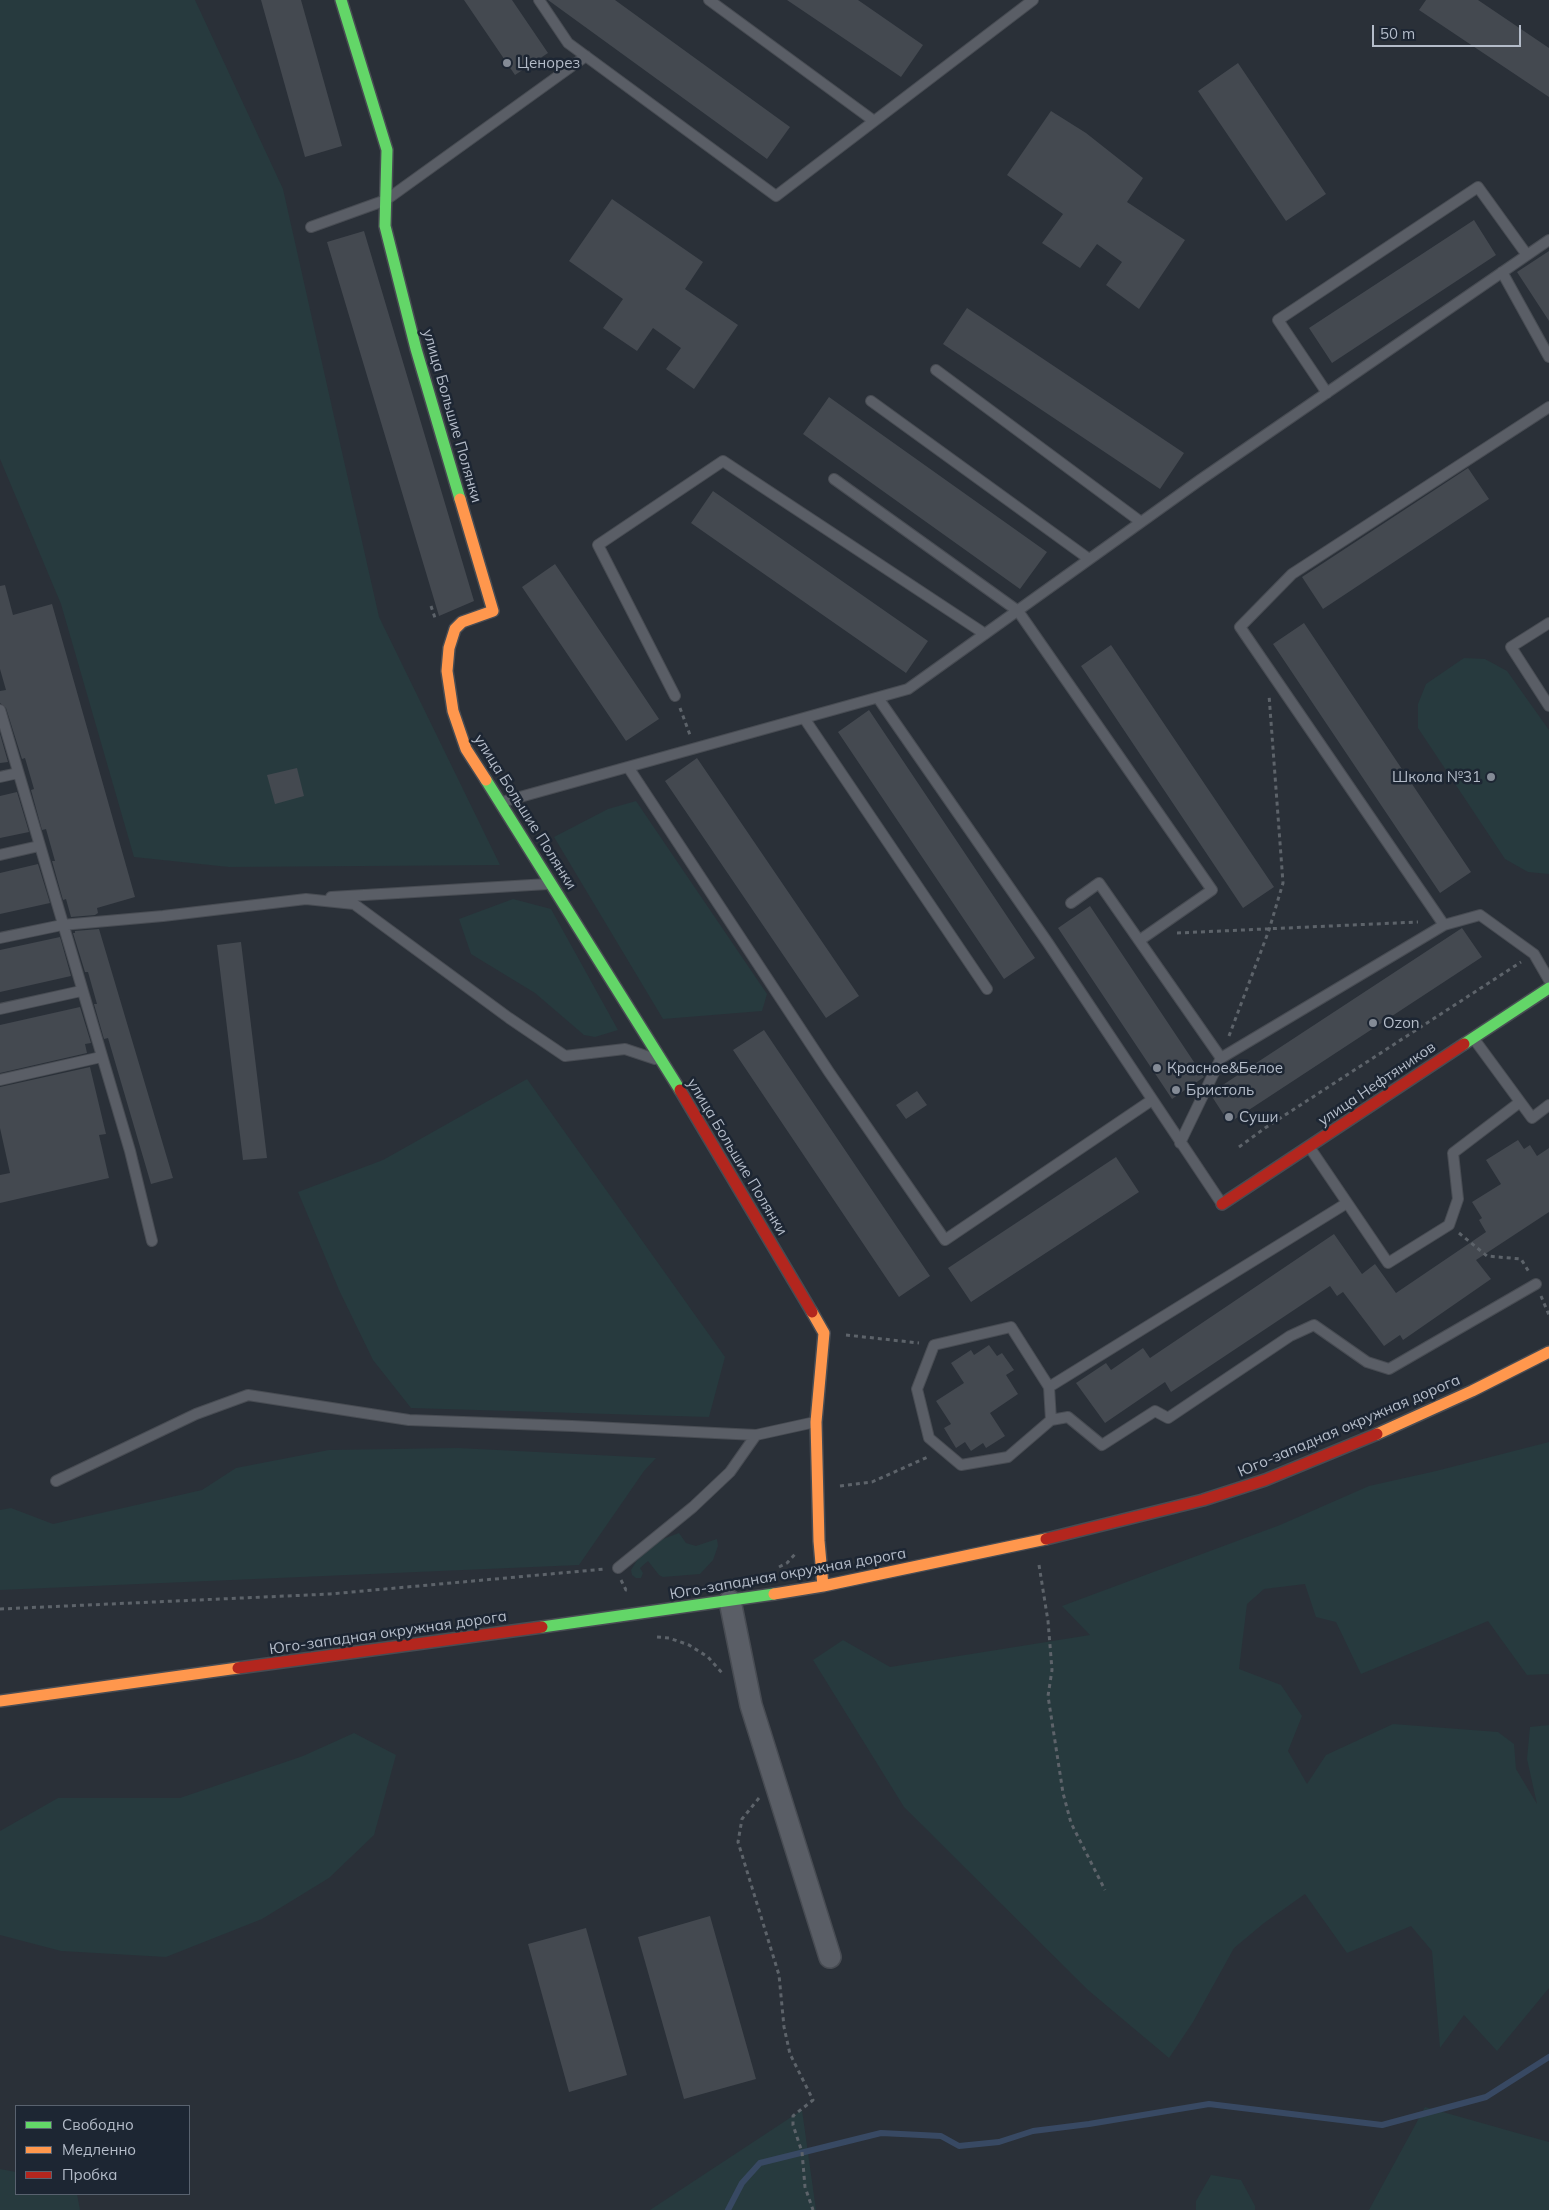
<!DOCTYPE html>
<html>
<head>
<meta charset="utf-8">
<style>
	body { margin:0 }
	#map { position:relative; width:1549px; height:2210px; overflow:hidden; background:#2a3038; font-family:Mulish,sans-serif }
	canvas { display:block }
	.legend { position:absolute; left:15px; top:2105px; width:175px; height:90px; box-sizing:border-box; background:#1d2633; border:1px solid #59626f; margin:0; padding:6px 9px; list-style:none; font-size:15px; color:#b4bcc9 }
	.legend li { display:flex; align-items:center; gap:10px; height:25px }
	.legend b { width:25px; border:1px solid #59626f }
	.scale { position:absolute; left:1372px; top:25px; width:149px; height:22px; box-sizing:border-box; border:2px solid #b4bcc9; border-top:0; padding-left:6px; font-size:15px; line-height:18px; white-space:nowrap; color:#b4bcc9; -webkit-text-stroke:4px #1d2633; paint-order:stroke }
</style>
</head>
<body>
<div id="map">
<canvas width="1549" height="2210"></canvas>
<ul class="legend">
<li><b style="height:6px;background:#63d668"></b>Свободно</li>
<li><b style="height:6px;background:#ff974d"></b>Медленно</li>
<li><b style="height:6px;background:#b3261e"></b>Пробка</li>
</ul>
<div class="scale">50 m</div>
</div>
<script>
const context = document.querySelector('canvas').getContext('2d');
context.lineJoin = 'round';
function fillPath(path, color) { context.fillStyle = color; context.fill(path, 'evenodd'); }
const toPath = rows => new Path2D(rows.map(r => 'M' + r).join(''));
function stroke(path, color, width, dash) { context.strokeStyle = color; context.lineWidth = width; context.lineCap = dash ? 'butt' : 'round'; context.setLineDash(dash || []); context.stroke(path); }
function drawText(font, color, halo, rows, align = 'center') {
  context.font = font + ' Mulish,sans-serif'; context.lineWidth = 5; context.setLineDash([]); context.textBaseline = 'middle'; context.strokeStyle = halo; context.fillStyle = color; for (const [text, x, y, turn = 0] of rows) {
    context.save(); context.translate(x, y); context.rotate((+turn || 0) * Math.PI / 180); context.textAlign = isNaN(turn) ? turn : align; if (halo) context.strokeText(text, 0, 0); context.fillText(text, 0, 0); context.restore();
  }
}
fillPath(toPath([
	[0,0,195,0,283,189,379,617,500,865,229,867,134,857,61,604,0,459],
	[1464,658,1485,659,1507,671,1549,730,1549,874,1528,872,1505,859,1418,728,1418,704,1426,684],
	[636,801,767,994,762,1011,663,1019,554,837,608,809],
	[513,899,551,909,618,1030,595,1037,584,1035,535,993,471,954,459,919],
	[527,1079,725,1357,709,1417,411,1408,373,1360,339,1290,298,1192,383,1160],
	[1549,1442,1549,1674,1527,1675,1488,1621,1361,1674,1336,1622,1316,1617,1305,1584,1264,1589,1247,1604,1239,1669,1281,1685,1302,1716,1288,1751,1307,1784,1326,1755,1393,1724,1498,1732,1514,1744,1516,1769,1537,1804,1527,1759,1530,1727,1549,1725,1549,1988,1497,2051,1464,2015,1440,2048,1432,1951,1411,1926,1347,1953,1305,1894,1264,1923,1234,1948,1193,2022,1169,2058,1088,1990,904,1807,813,1660,843,1640,890,1667,1090,1635,1062,1606,1280,1525,1369,1486,1436,1471],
	[458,1448,656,1458,644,1471,579,1565,0,1590,0,1510,11,1508,53,1524,202,1490,236,1468,329,1450],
	[679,1533,686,1543,696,1546,717,1539,718,1546,713,1560,700,1574,663,1577,659,1575,648,1561,640,1568,643,1573,641,1578,636,1578,632,1575,631,1570,641,1554,663,1539],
	[354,1733,396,1755,374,1835,329,1878,262,1919,166,1957,61,1951,0,1935,0,1831,58,1798,180,1798,303,1756],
	[1425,2107,1549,2142,1549,2210,1369,2210],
	[802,2110,816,2210,650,2210],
	[0,2169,16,2172,16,2194,77,2194,80,2210,0,2210],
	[1211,2175,1241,2180,1255,2206,1255,2210,1196,2210,1196,2201]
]), '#273a3e');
stroke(toPath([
	[728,2210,742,2183,760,2163,881,2133,941,2136,959,2146,999,2142,1033,2131,1089,2124,1209,2104,1382,2125,1486,2097,1549,2057]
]), '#384963', 6);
fillPath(toPath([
	[261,0,301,0,342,146,305,157],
	[464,0,512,0,548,53,515,75],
	[548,0,615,0,790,127,767,159],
	[787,0,858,0,923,45,901,77],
	[1426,0,1478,0,1549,48,1549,97,1419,10],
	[1238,63,1326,194,1286,221,1198,91],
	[1051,111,1086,133,1143,178,1127,202,1185,240,1139,309,1106,285,1122,262,1097,244,1080,268,1042,243,1063,214,1007,175],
	[612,199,703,262,685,289,738,325,694,389,666,369,681,348,653,328,637,351,603,328,623,299,569,261],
	[1474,220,1496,255,1332,363,1309,328],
	[364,231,474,601,439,616,327,242],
	[1549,251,1549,321,1517,272],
	[967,308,1184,453,1160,489,943,344],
	[829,397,1047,552,1020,589,803,434],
	[1468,468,1489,499,1323,609,1302,577],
	[713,491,928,641,906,673,691,523],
	[555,564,659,719,626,741,522,587],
	[5,585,13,615,52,604,135,897,97,908,98,913,95,915,71,917,66,899,63,900,52,861,55,861,46,829,42,830,31,790,34,789,25,758,22,759,6,708,0,703,0,691,6,690,0,669,0,586],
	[1304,623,1471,872,1440,893,1273,644],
	[1111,645,1274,887,1243,908,1081,666],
	[869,710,1035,958,1004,979,838,732],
	[0,734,8,762,0,763],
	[697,758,859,996,826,1018,665,781],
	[297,768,304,796,275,804,267,775],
	[17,792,29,832,0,838,0,796],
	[38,864,50,903,0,914,0,873],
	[1090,906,1204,1077,1172,1099,1058,928],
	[1462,928,1482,957,1229,1123,1211,1095,1212,1092],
	[99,929,173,1178,151,1184,108,1038,104,1039,94,1004,97,1004,88,972,85,972,73,933,75,933,75,931],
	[60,937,71,976,0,992,0,950],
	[241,942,267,1158,243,1160,217,945],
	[80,1007,91,1043,85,1044,87,1053,0,1073,0,1025],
	[764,1030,930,1276,899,1297,733,1050],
	[90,1067,106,1134,99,1135,109,1178,0,1203,0,1175,10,1173,0,1128,0,1087],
	[917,1091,927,1105,906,1119,896,1105],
	[1518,1140,1524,1149,1530,1145,1537,1156,1549,1148,1549,1212,1476,1260,1491,1279,1403,1340,1400,1335,1384,1346,1343,1292,1337,1296,1330,1286,1171,1392,1165,1382,1105,1423,1076,1383,1106,1363,1111,1370,1143,1348,1150,1358,1334,1234,1362,1274,1375,1264,1396,1293,1486,1232,1479,1220,1482,1218,1472,1202,1501,1184,1486,1160],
	[1116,1157,1139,1192,971,1302,948,1268],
	[989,1345,997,1356,1002,1353,1014,1370,1006,1375,1018,1394,990,1413,1005,1436,986,1448,983,1443,971,1451,965,1442,956,1448,944,1428,951,1424,936,1401,964,1383,951,1363,971,1350,974,1355],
	[710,1916,756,2079,684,2099,638,1937],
	[586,1928,627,2075,569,2092,528,1944]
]), '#444950');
const lane = toPath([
	[539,0,568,43,776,196,1033,0],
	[709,0,874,121],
	[311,227,386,200,586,56],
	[1502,272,1549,357],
	[936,370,1141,522],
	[1327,393,1278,320,1478,187,1527,255],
	[871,401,1089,559],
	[834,479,1018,611,1212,890,1140,940],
	[1549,623,1511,647,1549,706],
	[675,696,598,545,723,461,985,634],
	[878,698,1048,943,1222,1204],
	[0,710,130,1151,152,1241],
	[804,718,987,989],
	[628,767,829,1072,945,1240,1152,1100],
	[0,777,18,773],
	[502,802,908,689,1200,480,1549,240],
	[0,855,39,846],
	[331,897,548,884],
	[1071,903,1099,883,1221,1058,1180,1143],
	[1444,925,1480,915,1534,954,1549,980],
	[0,938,62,925,163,916,306,899,354,904,509,1018,565,1056,625,1049,655,1059],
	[0,1009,81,991],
	[1474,1039,1532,1118,1549,1105],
	[1221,1058,1444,925,1240,627,1292,574,1549,407],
	[0,1080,101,1057],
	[1310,1148,1388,1263,1449,1225,1458,1199,1453,1153,1520,1102],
	[1347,1203,1049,1387,1011,1327,934,1345,917,1389,929,1438,961,1465,1008,1457,1051,1420,1068,1417,1102,1445,1155,1411,1168,1418,1290,1336,1314,1325,1367,1362,1389,1369,1536,1284],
	[1049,1387,1051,1420],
	[56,1481,196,1414,248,1395,409,1420,572,1426,756,1435,815,1422],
	[618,1568,693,1507,730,1472,756,1435]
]);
const street = toPath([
	[730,1601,751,1705,830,1957]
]);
const fast = toPath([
	[341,0,387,150,385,226,416,349,460,499],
	[486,780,680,1090],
	[1464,1044,1549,988],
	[542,1627,774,1594]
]);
const slow = toPath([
	[460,499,493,611,462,622,455,629,449,648,447,671,453,711,466,749,486,780],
	[812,1312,824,1333,816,1422,819,1541,823,1586],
	[1377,1434,1472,1391,1549,1352],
	[774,1594,823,1586,1046,1539],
	[0,1701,238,1668]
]);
const jam = toPath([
	[680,1090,812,1312],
	[1222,1204,1464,1044],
	[1046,1539,1203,1500,1265,1480,1377,1434],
	[238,1668,542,1627]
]);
stroke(lane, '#484c53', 12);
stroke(street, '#484c53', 24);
stroke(fast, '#484c53', 14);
stroke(slow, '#484c53', 14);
stroke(jam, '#484c53', 14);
stroke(toPath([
	[431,606,435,618],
	[680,708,690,735],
	[1177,933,1418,922],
	[1229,1036,1269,930,1283,883,1269,695],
	[1239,1147,1265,1128,1521,962],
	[1459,1233,1487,1256,1521,1259,1529,1272],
	[1541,1296,1549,1315],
	[846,1335,919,1343],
	[840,1486,872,1482,930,1456],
	[1039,1565,1048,1621,1052,1670,1048,1696,1063,1793,1071,1823,1105,1890],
	[779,1567,787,1563,797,1552],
	[621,1580,626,1590,629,1590],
	[0,1609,330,1594,605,1569],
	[657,1637,669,1638,689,1645,708,1657,723,1674],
	[759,1798,742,1819,738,1842,779,1975,784,2027,790,2054,813,2100,793,2116,793,2125,802,2152,805,2187,813,2210]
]), '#5d636a', 3, [4, 4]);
stroke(lane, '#5a5e66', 10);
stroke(street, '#5a5e66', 21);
stroke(fast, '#63d668', 11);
stroke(slow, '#ff974d', 11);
stroke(jam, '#b3261e', 11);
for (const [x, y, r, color] of [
	[507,63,5,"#848b96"],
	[1491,777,5,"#848b96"],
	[1373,1023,5,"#848b96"],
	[1157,1068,5,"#848b96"],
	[1176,1090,5,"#848b96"],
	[1229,1117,5,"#848b96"]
]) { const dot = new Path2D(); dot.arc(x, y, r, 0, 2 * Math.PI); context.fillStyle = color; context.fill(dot); stroke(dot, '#1d2633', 2); }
drawText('15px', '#b4bcc9', '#1d2633', [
	["Ценорез",517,63],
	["Школа №31",1481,777,"right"],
	["Ozon",1383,1023],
	["Красное&Белое",1167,1068],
	["Бристоль",1186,1090],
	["Суши",1239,1117]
], 'left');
drawText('15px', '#b4bcc9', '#1d2633', [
	["улица Большие Полянки",452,416,74],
	["улица Большие Полянки",525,812,58],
	["улица Нефтяников",1377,1084,-34],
	["улица Большие Полянки",737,1157,59],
	["Юго-западная окружная дорога",1349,1426,-23],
	["Юго-западная окружная дорога",788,1574,-10],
	["Юго-западная окружная дорога",388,1633,-8]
]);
</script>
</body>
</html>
